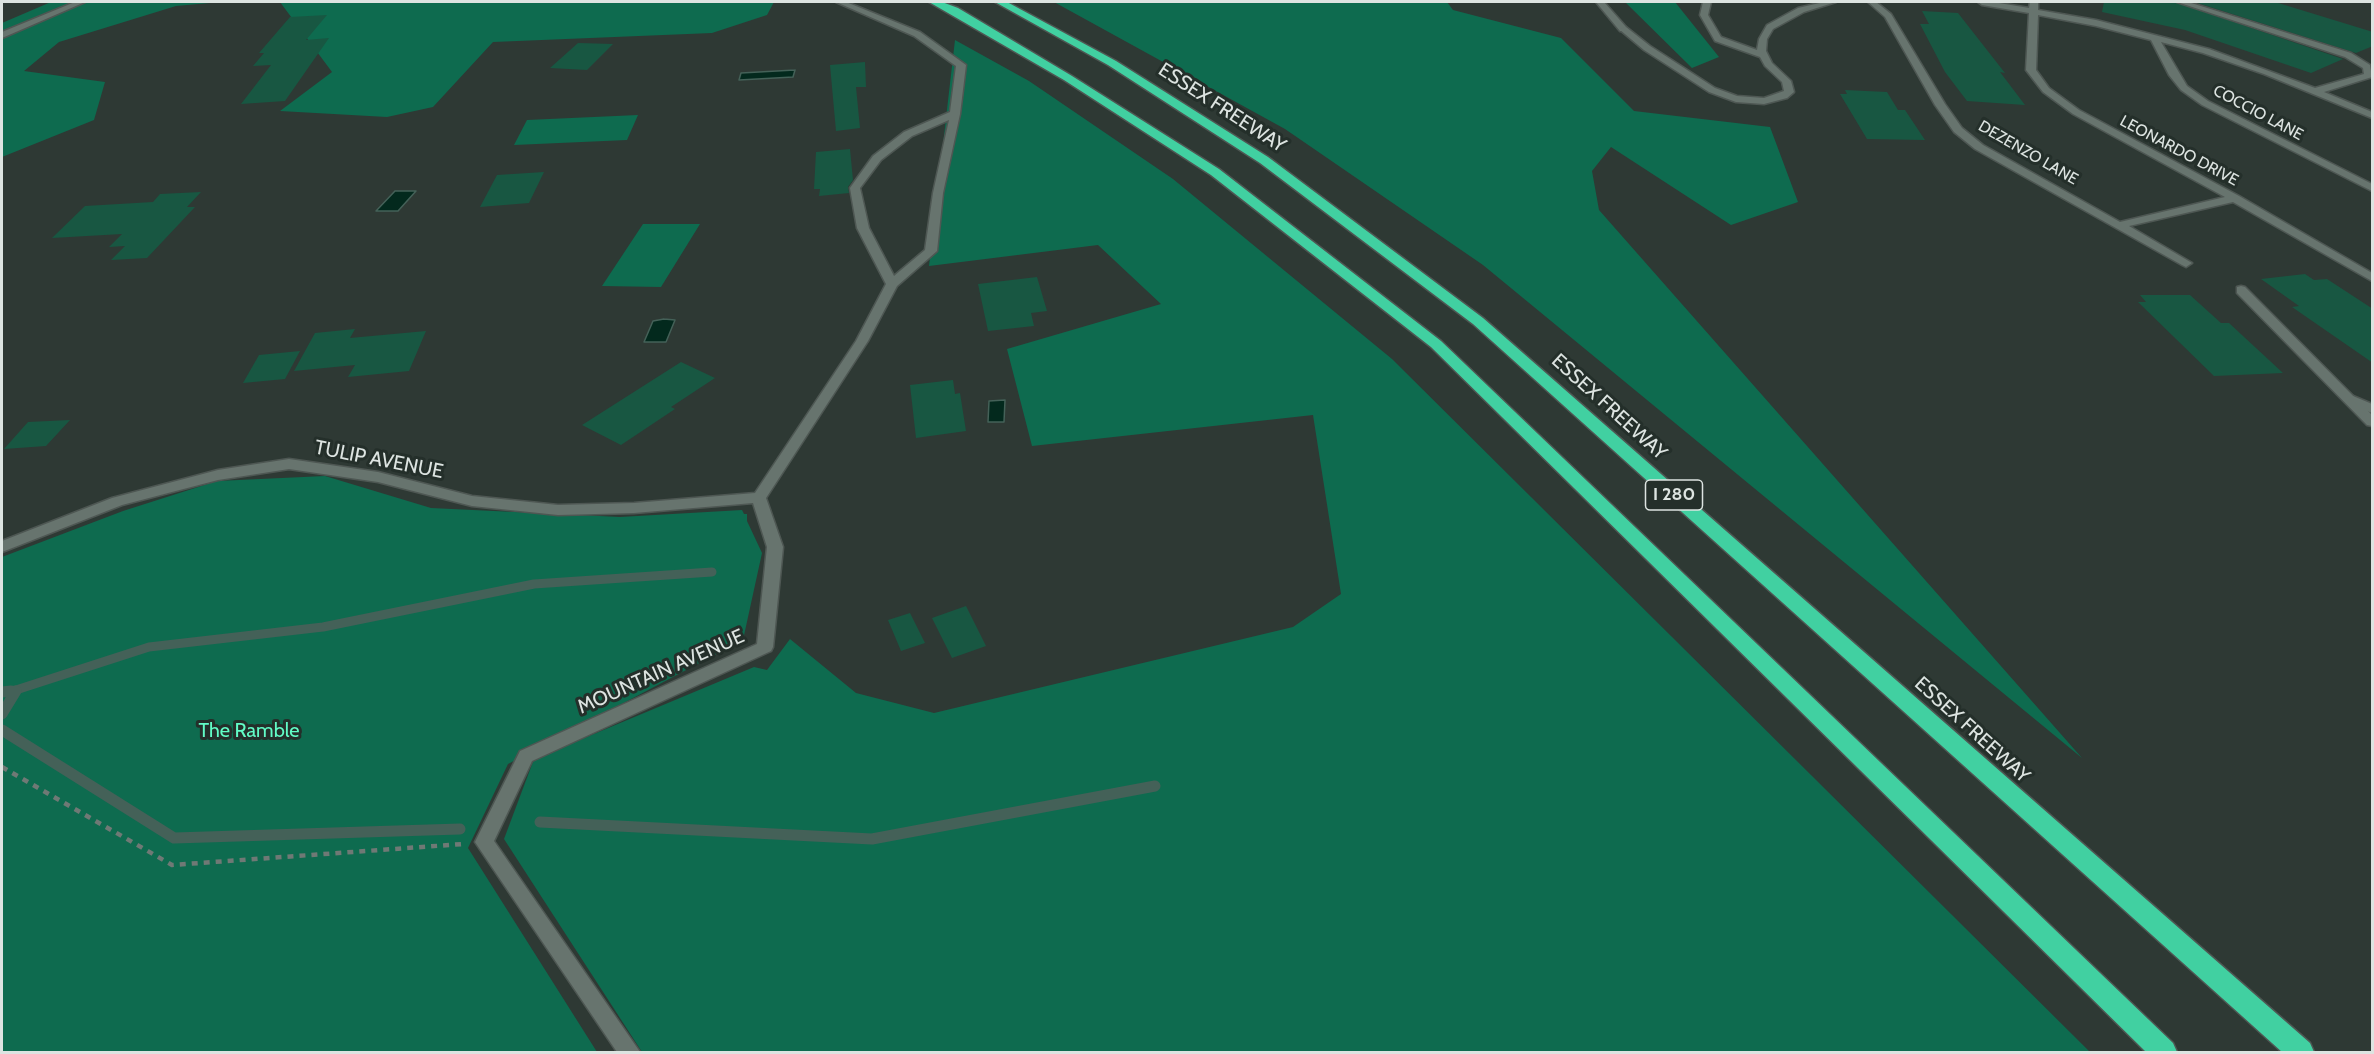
<!DOCTYPE html>
<html>
<head>
<meta charset="utf-8">
<style>
	body { margin:0 }
	#map { position:relative; width:2374px; height:1054px; overflow:hidden; background:#2e3934; font-family:Cabin,sans-serif }
	canvas { display:block }
	.frame { position:absolute; inset:0; border:3px solid #dde4e1; pointer-events:none }
</style>
</head>
<body>
<div id="map">
<canvas width="2374" height="1054"></canvas>
<div class="frame"></div>
</div>
<script>
const context = document.querySelector('canvas').getContext('2d');
context.lineJoin = 'round';
function fillPath(path, color) { context.fillStyle = color; context.fill(path, 'evenodd'); }
const toPath = rows => new Path2D(rows.map(r => 'M' + r).join(''));
function stroke(path, color, width, dash) { context.strokeStyle = color; context.lineWidth = width; context.lineCap = dash ? 'butt' : 'round'; context.setLineDash(dash || []); context.stroke(path); }
function drawText(font, color, halo, rows, align = 'center') {
  context.font = font + ' Cabin,sans-serif'; context.lineWidth = 6; context.setLineDash([]); context.textBaseline = 'middle'; context.strokeStyle = halo; context.fillStyle = color; for (const [text, x, y, turn = 0] of rows) {
    context.save(); context.translate(x, y); context.rotate((+turn || 0) * Math.PI / 180); context.textAlign = isNaN(turn) ? turn : align; if (halo) context.strokeText(text, 0, 0); context.fillText(text, 0, 0); context.restore();
  }
}
fillPath(toPath([
	[51,2,221,2,176,6,59,42,24,71,105,82,94,120,2,157,2,23],
	[280,2,774,2,767,15,712,33,493,42,433,107,387,117,280,111,332,72],
	[1054,2,1447,2,1453,10,1561,38,1634,111,1770,127,1798,202,1731,225,1611,147,1592,171,1599,210,2082,758,1483,265,1285,129],
	[1625,2,1675,2,1719,57,1692,68],
	[955,40,1029,81,1173,179,1392,359,2090,1052,642,1052,504,839,534,759,754,667,767,670,790,639,856,693,934,713,1293,627,1341,594,1313,415,1032,446,1007,349,1161,304,1098,245,929,266],
	[638,115,627,140,514,145,527,120],
	[643,224,700,224,661,287,602,286],
	[325,476,431,508,620,517,742,510,744,514,747,514,747,521,762,553,743,640,508,764,468,848,597,1052,2,1052,2,557,123,511,217,481]
]), '#0e6b4f');
const water = toPath([
	[795,70,793,77,739,80,741,73,795,70],
	[395,191,416,191,398,211,376,211,395,191],
	[664,319,675,320,666,342,644,342,653,321,664,319],
	[1005,400,1004,422,988,422,989,401,1005,400]
]);
fillPath(water, '#03291d');
stroke(water, '#446158', 1.5);
stroke(toPath([
	[2,692,16,690,149,647,323,627,534,584,712,572],
	[15,692,16,690]
]), '#446158', 9);
stroke(toPath([
	[2,692,11,691],
	[2,714,16,691],
	[2,730,174,838,460,829],
	[540,822,872,839,1155,786]
]), '#446158', 11);
fillPath(toPath([
	[2104,2,2175,2,2343,59,2311,73,2185,30,2102,12],
	[2194,2,2275,2,2373,32,2373,46,2356,53],
	[1922,11,1958,13,2005,73,2000,72,2025,105,1967,101,1945,72,1920,24,1929,24],
	[327,15,306,40,329,38,285,101,241,104,271,65,253,66,264,53,259,53,290,17],
	[578,43,613,44,587,70,550,68],
	[865,62,866,87,856,87,860,128,836,131,830,65],
	[1845,90,1887,92,1898,110,1905,110,1925,140,1867,139,1840,94,1847,94],
	[850,149,853,180,848,187,849,193,819,196,820,189,814,189,816,152],
	[544,172,529,203,480,207,497,175],
	[201,192,187,207,195,207,147,258,111,260,125,246,109,247,122,234,52,238,85,206,153,202,160,194],
	[2305,274,2314,280,2327,279,2373,309,2373,363,2292,307,2299,306,2261,279],
	[1037,277,1047,311,1031,313,1034,326,988,331,978,284],
	[2140,295,2190,295,2221,323,2229,323,2283,373,2214,376,2138,302,2146,302],
	[355,329,350,338,426,331,409,371,348,377,355,365,294,371,315,333],
	[300,351,285,379,243,383,259,355],
	[681,362,715,378,671,407,675,409,621,445,582,425],
	[953,380,955,394,960,393,966,431,916,438,910,385],
	[70,420,46,446,4,449,28,422],
	[966,606,986,646,952,658,932,618],
	[910,613,925,643,901,651,888,620]
]), '#185742');
const lane = toPath([
	[1596,2,1604,2,1626,27,1626,31,1620,31,1596,2],
	[2353,396,2372,404,2372,413,2348,403,2346,400,2353,396]
]);
const street = toPath([
	[75,2,85,2,2,38,2,32,75,2],
	[836,2,846,2,920,32,966,65,960,114,943,193,937,251,897,286,868,341,766,498,783,547,773,647,771,651,532,761,494,841,640,1052,617,1052,475,842,520,751,757,644,767,547,753,503,634,513,558,515,472,506,378,482,289,469,218,480,122,505,2,552,2,541,112,498,218,470,289,459,378,472,472,496,558,505,634,503,755,493,856,341,886,284,857,228,850,188,873,156,904,132,950,112,956,66,914,36,836,2],
	[949,120,933,193,925,250,894,276,869,228,860,188,881,160,912,136,949,120],
	[1703,2,1711,2,1708,15,1721,37,1757,50,1759,39,1767,25,1798,8,1824,2,1836,2,1804,12,1773,29,1767,39,1766,51,1772,63,1791,81,1794,92,1787,98,1764,104,1736,102,1709,92,1644,50,1619,29,1626,27,1650,46,1715,88,1737,96,1764,98,1784,91,1782,82,1765,66,1760,57,1715,41,1700,15,1703,2],
	[1868,2,1876,2,1891,14,1945,104,1962,128,1983,145,2120,222,2225,197,2073,114,2043,92,2026,70,2029,13,1982,5,1978,2,1993,2,2029,8,2030,2,2038,2,2038,10,2096,20,2209,49,2315,88,2364,74,2363,68,2345,57,2177,2,2188,2,2351,53,2370,65,2372,77,2324,92,2372,112,2372,118,2264,74,2203,53,2161,42,2187,86,2208,101,2372,184,2372,191,2202,105,2181,90,2169,75,2151,40,2096,26,2038,15,2036,70,2049,88,2079,110,2239,196,2372,273,2372,281,2233,202,2129,226,2192,263,2186,267,2182,265,1975,149,1954,132,1935,105,1885,17,1868,2],
	[2241,286,2245,287,2372,415,2372,426,2367,425,2237,293,2237,287,2241,286]
]);
const highway = toPath([
	[929,2,942,2,958,8,1072,76,1219,169,1441,341,2173,1043,2177,1052,2146,1052,1431,347,1211,175,1064,80,929,2],
	[995,2,1007,2,1116,61,1268,157,1483,318,2310,1043,2314,1052,2282,1052,1473,324,1260,163,1108,65,995,2]
]);
stroke(lane, '#4e5753', 3);
stroke(street, '#4e5753', 3);
stroke(highway, '#4e5753', 3);
stroke(toPath([
	[2,767,172,865,463,844]
]), '#6f7975', 4.5, [6, 6]);
fillPath(lane, '#67746e');
fillPath(street, '#67746e');
fillPath(highway, '#41d0a1');
drawText('16px', '#dde4e1', '#242f2a', [
	["COCCIO LANE",2258,113,28],
	["LEONARDO DRIVE",2179,151,28],
	["DEZENZO LANE",2028,153,30]
]);
for (const [x, y, w] of [
	[1674,495,57]
]) { const box = new Path2D(); box.roundRect(x - w / 2, y - 15, w, 30, 4.5); context.fillStyle = '#242f2a'; context.fill(box); stroke(box, '#dde4e1', 1.5); }
drawText('bold 18px', '#dde4e1', null, [
	["I 280",1674,495]
]);
drawText('20px', '#dde4e1', '#242f2a', [
	["ESSEX FREEWAY",1222,108,33],
	["ESSEX FREEWAY",1609,407,42],
	["TULIP AVENUE",379,460,11],
	["MOUNTAIN AVENUE",661,672,-24],
	["ESSEX FREEWAY",1972,730,42]
]);
drawText('20px', '#61fcc6', '#242f2a', [
	["The Ramble",249,731]
]);
</script>
</body>
</html>
